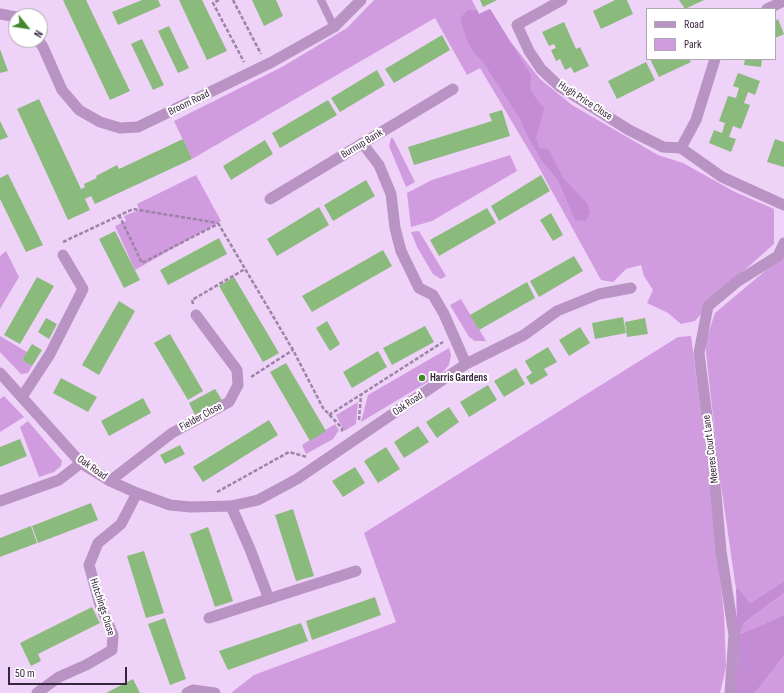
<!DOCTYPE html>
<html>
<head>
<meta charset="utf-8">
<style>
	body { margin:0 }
	#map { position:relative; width:784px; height:693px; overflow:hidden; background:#efd2f8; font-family:"Sofia Sans Condensed",sans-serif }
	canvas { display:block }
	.legend { position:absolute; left:646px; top:8px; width:130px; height:52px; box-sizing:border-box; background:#fff; border:1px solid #afa8b2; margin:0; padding:5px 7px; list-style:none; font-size:12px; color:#38263e }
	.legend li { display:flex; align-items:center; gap:8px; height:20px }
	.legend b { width:20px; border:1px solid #afa8b2 }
	.north { position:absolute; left:8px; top:8px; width:40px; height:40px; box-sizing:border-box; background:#fff; border:1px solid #afa8b2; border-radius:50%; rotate:120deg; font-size:11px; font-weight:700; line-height:16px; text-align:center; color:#38263e }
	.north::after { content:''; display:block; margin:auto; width:14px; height:18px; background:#43872a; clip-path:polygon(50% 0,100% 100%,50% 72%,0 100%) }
	.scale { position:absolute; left:8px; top:667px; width:119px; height:18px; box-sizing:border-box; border:2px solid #38263e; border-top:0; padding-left:5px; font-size:12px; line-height:14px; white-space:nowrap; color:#38263e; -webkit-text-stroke:3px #fff; paint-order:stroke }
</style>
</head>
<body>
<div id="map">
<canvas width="784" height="693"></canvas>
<ul class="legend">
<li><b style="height:5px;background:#b893c3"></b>Road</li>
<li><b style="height:11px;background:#d09cdf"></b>Park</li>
</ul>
<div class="north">N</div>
<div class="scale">50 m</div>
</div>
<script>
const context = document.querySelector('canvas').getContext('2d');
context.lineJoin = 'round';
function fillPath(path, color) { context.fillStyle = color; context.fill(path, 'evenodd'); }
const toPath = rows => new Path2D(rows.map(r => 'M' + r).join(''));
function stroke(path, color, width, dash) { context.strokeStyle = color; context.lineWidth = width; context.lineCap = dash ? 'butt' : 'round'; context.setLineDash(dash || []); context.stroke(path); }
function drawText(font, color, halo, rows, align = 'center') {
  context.font = font + ' "Sofia Sans Condensed",sans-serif'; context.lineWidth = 4; context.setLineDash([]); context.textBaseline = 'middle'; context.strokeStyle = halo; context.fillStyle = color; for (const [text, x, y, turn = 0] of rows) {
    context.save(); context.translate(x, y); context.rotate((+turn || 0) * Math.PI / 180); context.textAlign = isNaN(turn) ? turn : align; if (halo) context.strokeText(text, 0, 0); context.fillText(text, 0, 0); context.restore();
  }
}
fillPath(toPath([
	[374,0,472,0,479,14,490,9,510,41,540,79,572,105,658,155,683,163,735,192,774,209,774,244,721,291,695,321,681,324,668,313,647,303,653,290,644,276,641,265,626,269,613,282,601,280,537,164,480,68,467,75,435,18,192,159,174,121,282,67,347,28],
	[391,138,393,138,415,182,406,187,389,146],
	[510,155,517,171,432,221,411,227,407,193,432,180],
	[196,175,221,221,135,270,115,226,126,221,124,216,139,210,137,204],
	[419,231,446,276,441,279,433,274,417,247,411,232],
	[6,251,19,277,0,309,0,256],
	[784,255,784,581,750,603,739,588,736,589,719,471,705,343,715,313],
	[461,299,486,341,475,341,469,337,450,305],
	[0,336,27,352,22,360,32,366,28,373,21,374,0,352],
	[691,336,708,466,724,615,726,667,720,693,231,693,254,675,396,622,364,533,678,337],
	[449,348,451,355,449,365,441,374,361,422,368,395],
	[4,396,24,417,0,432,0,399],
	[358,402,356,424,344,431,336,415],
	[28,421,62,461,61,466,54,472,39,477,20,427],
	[335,424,339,430,333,439,306,454,302,445],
	[784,593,784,615,740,634,745,622],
	[784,656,784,693,755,693]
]), '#d09cdf');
fillPath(toPath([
	[490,9,531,75,530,90,544,109,536,138,539,148,548,149,564,179,587,203,590,212,586,221,575,220,558,180,542,161,528,137,519,117,483,62,473,52,465,35,460,18,468,10,477,10,479,14],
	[784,581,784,593,745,622,740,634,784,615,784,656,755,693,732,693,738,659,736,589,739,588,750,603]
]), '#c48cd4');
fillPath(toPath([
	[63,0,86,0,130,91,110,100],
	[142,0,158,0,161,6,118,25,112,12],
	[179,0,202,0,227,51,207,60],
	[252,0,276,0,283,16,264,26],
	[480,0,497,0,483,7],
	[615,0,627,0,633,14,601,29,593,11],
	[679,0,704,0,685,9],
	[778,19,784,34,775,38,775,21],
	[564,22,576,49,580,47,589,66,574,73,571,67,565,70,560,59,556,61,551,50,556,48,554,44,549,46,542,32],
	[169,26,189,68,178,73,158,31],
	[442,35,450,50,394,83,385,69],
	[142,39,164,85,153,90,131,44],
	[0,49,8,71,0,73],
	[650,59,689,59,691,62,659,77],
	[745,59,762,59,761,67,744,65],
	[646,62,655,80,617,99,608,81],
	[377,70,385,85,340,112,331,98],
	[738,73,760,81,755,95,748,92,744,103,750,105,741,129,733,126,729,137,736,139,731,152,709,143,714,130,722,133,725,123,719,121,728,96,736,98,739,88,733,86],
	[39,99,81,189,85,187,84,184,97,178,96,176,117,165,119,169,183,139,192,159,95,204,91,196,85,199,90,210,68,220,17,109],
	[328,100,337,115,280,148,272,133],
	[502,110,510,136,414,165,408,147,492,121,489,114],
	[0,121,8,137,0,140],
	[775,139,784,142,784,167,767,162],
	[265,140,273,154,231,180,223,166],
	[8,174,43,245,26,252,0,199,0,178],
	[541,175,550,191,499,221,491,206],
	[366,180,375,196,333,221,324,205],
	[319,207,329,225,277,256,267,239],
	[487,208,496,223,439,256,430,240],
	[551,213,563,235,553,241,540,220],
	[115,231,140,280,124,288,99,239],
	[219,238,227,254,168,285,160,270],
	[383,250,392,266,312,312,302,296],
	[574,256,583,271,539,297,530,281],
	[37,277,54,286,20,344,4,335],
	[234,277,279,353,263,362,219,286],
	[527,282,535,298,479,330,470,315],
	[119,301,135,311,99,375,82,365],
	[623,317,626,333,595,339,592,323],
	[46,318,57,324,49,339,38,332],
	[645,318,648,334,627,337,625,322],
	[327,321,340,344,330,351,316,328],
	[425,326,434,342,392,365,383,348],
	[580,327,590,343,569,356,559,340],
	[170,334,203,391,188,400,154,343],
	[32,344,42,350,32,366,22,360],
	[548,347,557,362,544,369,548,375,531,385,526,377,532,373,525,361],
	[378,351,387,367,352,388,343,372],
	[286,363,326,431,310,441,270,372],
	[516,368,525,384,504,397,494,381],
	[61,378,97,397,88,412,53,393],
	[488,385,497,400,469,417,460,402],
	[215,389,222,400,195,415,189,403],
	[143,398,151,413,109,436,101,421],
	[449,407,459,422,437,438,426,422],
	[269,420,278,435,203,482,193,467],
	[418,426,429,442,404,458,394,442],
	[20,439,27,456,0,467,0,447],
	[180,445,185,454,165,464,160,455],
	[386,447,400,469,378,483,364,461],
	[355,467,365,483,343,497,332,481],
	[91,503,98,520,38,543,32,526],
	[293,509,314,576,296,581,275,515],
	[31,526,37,543,0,557,0,538],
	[208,527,233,601,215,607,190,534],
	[144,551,164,613,146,618,127,556],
	[375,597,381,615,312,640,306,621],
	[92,607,100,623,38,654,41,661,31,666,20,643],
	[165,618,186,679,170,685,148,624],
	[301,623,308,641,228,670,219,651],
	[133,679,140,693,106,693]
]), '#8bba7d');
stroke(toPath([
	[219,0,213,3,244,62],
	[233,0,261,54],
	[119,215,142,263,218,224],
	[218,223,293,350,323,408,342,428,342,433],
	[63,242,133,209,218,223],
	[193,304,192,300,245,269],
	[251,377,293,350],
	[329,415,443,342],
	[359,420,361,395],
	[217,492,289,452,307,457]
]), '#9c84a4', 2.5, [4, 2]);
stroke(toPath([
	[321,0,334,27]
]), '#b893c3', 8);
stroke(toPath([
	[562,0,517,25,529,51,541,69,559,86,629,130,663,147,681,148,722,177,784,205],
	[767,9,784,1],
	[0,14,16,17],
	[38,40,43,47,62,90,79,110,100,122,120,128,138,127,272,62,334,27,361,0],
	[362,143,379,165,391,194,395,228,401,251,419,288,433,295,444,314,466,364],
	[681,148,696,120,715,59],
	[270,199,453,89],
	[0,373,81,463,110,481,137,493,170,505,191,507,231,506,258,500,297,479,466,364,524,335,557,311,599,294,631,288],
	[22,397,50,354,83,289,63,255],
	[110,481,172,433,229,402,238,385,237,370,196,315],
	[0,501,59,480,81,463],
	[231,506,250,549,269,599],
	[209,618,356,571],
	[37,693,59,677,86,665,112,650,113,635,100,605,89,565,98,543,121,524,137,493],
	[187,693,193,690,215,693],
	[730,693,734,635,721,551,714,472,699,353,708,306,738,281,778,256,784,243]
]), '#b893c3', 11);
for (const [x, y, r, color] of [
	[422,378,4,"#43872a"]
]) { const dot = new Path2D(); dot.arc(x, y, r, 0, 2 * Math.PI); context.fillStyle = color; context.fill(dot); stroke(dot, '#fff', 1.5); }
drawText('11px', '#38263e', '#fff', [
	["Hugh Price Close",585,101,33],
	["Broom Road",189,103,-26],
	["Burnup Bank",362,144,-31],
	["Oak Road",408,404,-34],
	["Fielder Close",201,417,-29],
	["Meeres Court Lane",711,449,-97],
	["Oak Road",92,468,35],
	["Hutchings Close",102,607,72]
]);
drawText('bold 11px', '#38263e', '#fff', [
	["Harris Gardens",430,378]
], 'left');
</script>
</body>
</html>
